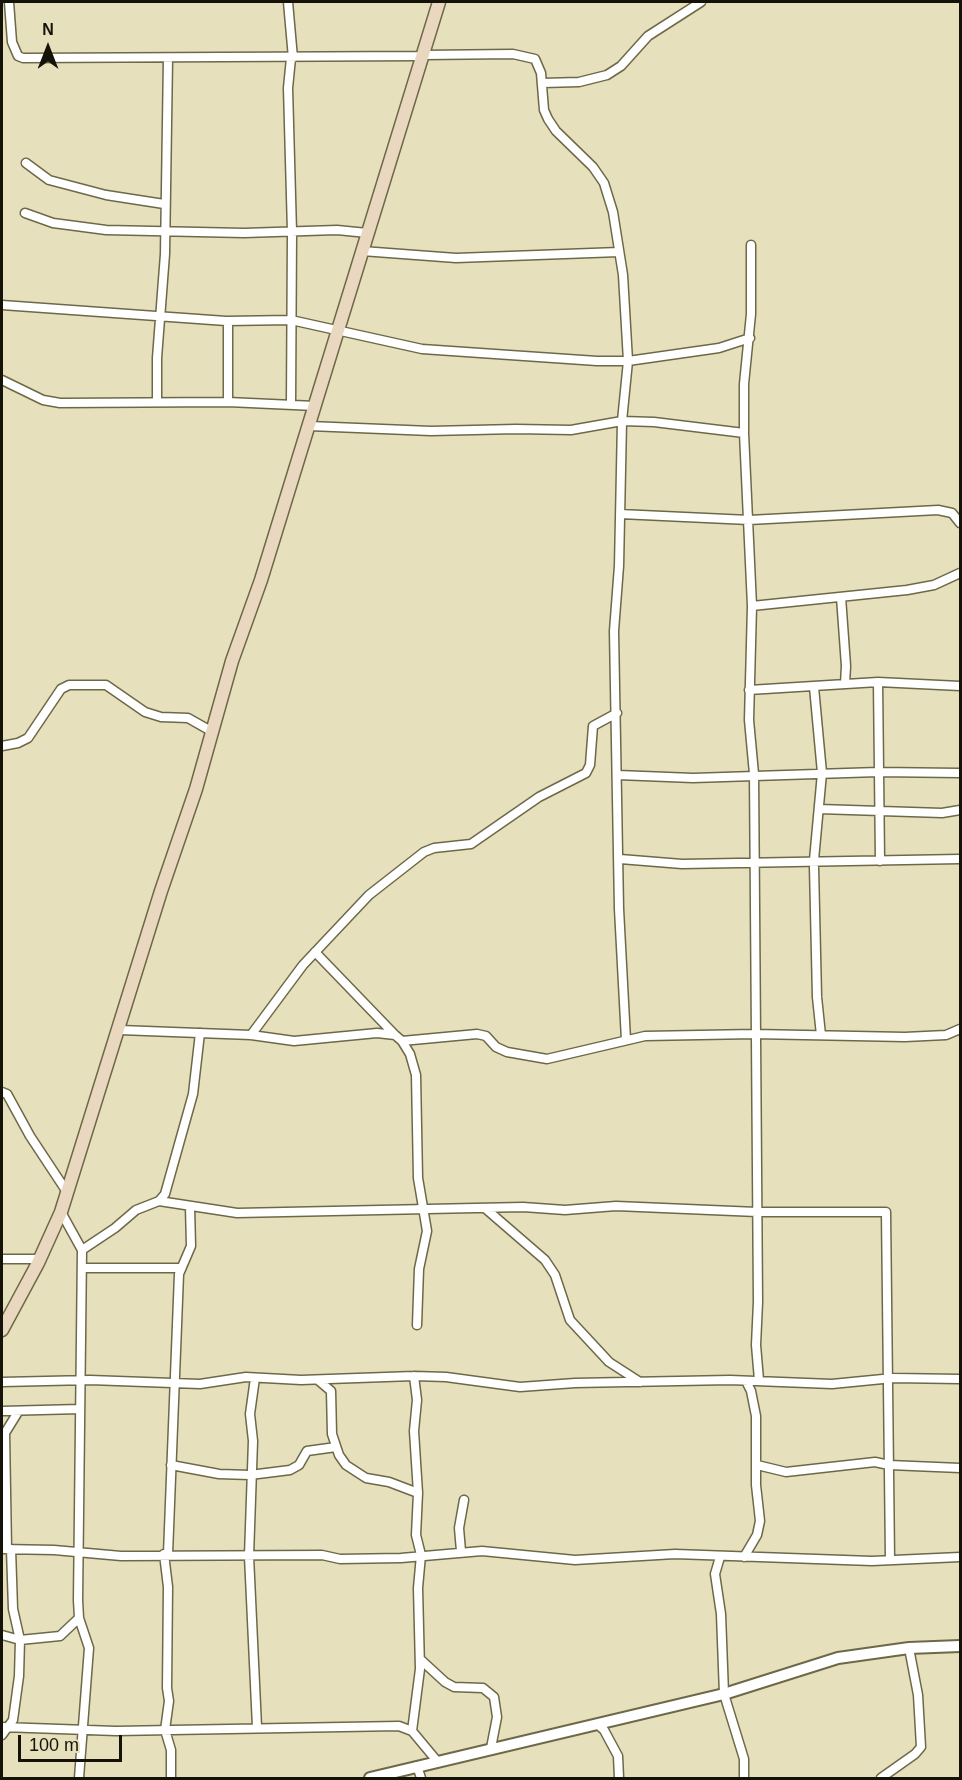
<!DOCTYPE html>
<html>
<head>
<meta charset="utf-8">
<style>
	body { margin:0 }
	#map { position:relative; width:962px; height:1780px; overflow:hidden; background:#e6e0bd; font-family:Helvetica,sans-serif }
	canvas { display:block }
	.frame { position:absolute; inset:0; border:3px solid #151307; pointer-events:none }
	.north { position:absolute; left:18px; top:18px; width:60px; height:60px; -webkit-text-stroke:4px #e6e0bd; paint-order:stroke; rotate:0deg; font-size:16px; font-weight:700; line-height:24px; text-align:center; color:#151307 }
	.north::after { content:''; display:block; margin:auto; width:21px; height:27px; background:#151307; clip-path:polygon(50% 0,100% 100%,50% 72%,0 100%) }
	.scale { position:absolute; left:18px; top:1735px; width:104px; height:27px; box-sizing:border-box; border:3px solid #151307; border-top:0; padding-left:8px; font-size:18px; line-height:21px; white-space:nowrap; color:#151307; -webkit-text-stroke:4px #e6e0bd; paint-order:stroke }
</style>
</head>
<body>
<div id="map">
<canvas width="962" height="1780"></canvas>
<div class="frame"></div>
<div class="north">N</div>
<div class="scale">100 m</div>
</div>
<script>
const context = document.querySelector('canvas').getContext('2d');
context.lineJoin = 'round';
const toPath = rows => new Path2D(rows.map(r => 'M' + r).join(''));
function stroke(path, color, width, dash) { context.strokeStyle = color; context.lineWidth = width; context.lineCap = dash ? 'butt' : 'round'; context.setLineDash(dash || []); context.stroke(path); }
const minor = toPath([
	[9,2,12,42,18,56,23,58,422,56],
	[288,2,293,58],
	[423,55,513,54,535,59,541,73,544,110,548,119,556,131,593,167,604,183,613,212,623,275,628,361,622,421,619,566,614,631,619,909,626,1040],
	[543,83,579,82,607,75,621,66,648,36,701,2],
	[26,163,49,180,106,195,164,204],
	[25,213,53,223,106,230,244,233,337,230,367,233],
	[751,245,751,314,744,384,744,433,752,606,749,720,754,774,758,1302,756,1345,759,1380],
	[362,251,456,258,619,252],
	[2,305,226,321,291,320,422,349,597,361,628,361,719,348,750,338],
	[228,321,228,402],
	[2,380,43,400,60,403,228,402,315,406],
	[157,402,157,358,165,254,168,58],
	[291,404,292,232,288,88,291,58],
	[309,426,431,431,516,429,571,430,622,421,654,422,744,433],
	[620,514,749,520,938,510,952,513,960,523],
	[841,597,846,666,845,684],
	[752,606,907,590,934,585,960,573],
	[878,682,880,861],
	[749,690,878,682,960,686],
	[2,746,18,743,28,738,61,689,69,685,106,685,145,712,161,717,188,718,211,731],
	[618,775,693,778,878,772,960,773],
	[819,809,942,813,960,810],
	[620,859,682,864,960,859],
	[814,860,822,773,814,687],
	[814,867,817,997,821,1035],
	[315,952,395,1035],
	[120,1030,251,1035,294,1041,377,1033,395,1035,402,1041,410,1054,416,1075,418,1178,427,1231,419,1269,417,1325],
	[251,1035,303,965,369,895,424,852,434,848,471,844,539,797,586,773,590,765,593,726,617,713],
	[402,1041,477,1034,486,1036,496,1047,507,1052,547,1059,645,1036,754,1034,905,1037,946,1035,960,1029],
	[2,1092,7,1094,30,1136,67,1192],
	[159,1201,237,1213,523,1207,565,1210,616,1206,757,1212,886,1212,890,1559],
	[486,1209,545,1260,555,1275,570,1320,609,1362,640,1382],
	[61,1212,82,1250,78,1600,79,1618,89,1648,79,1778],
	[82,1250,115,1228,136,1210,159,1201,165,1194,193,1094,200,1033],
	[2,1259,41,1259],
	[82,1268,180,1268],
	[255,1378,250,1414,253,1441,249,1556,257,1727],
	[318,1380,331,1391,332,1434,339,1455,346,1465,366,1478,389,1482,418,1493],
	[2,1382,90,1380,200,1384,246,1377,301,1380,414,1376,446,1377,520,1387,575,1383,730,1380,832,1384,893,1378,960,1379],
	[2,1411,80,1409],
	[171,1465,219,1474,250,1475,290,1470,299,1465,307,1451,336,1447],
	[757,1465,786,1472,875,1462,889,1465,960,1468],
	[2,1549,54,1550,121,1556,322,1555,340,1559,401,1558,482,1551,575,1560,675,1554,872,1561,960,1557],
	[7,1549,5,1433,18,1412],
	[461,1551,459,1528,464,1500],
	[164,1554,168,1587,167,1688,169,1701,165,1730,171,1750,171,1778],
	[168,1554,179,1274,191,1246,190,1207],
	[720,1557,715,1574,721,1614,724,1694,744,1759,744,1778],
	[744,1557,757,1535,760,1521,756,1485,756,1416,751,1391,746,1381],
	[2,1635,20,1640,13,1609,11,1549],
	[420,1659,445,1682,454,1687,483,1688,494,1697,497,1717,491,1748],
	[597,1724,604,1730,618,1756,619,1778],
	[2,1727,116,1731,399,1726,412,1731,437,1761],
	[412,1731,420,1669,418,1588,421,1555,416,1535,418,1493,414,1431,417,1400,414,1376],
	[2,1735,13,1720,19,1676,20,1640,60,1636,79,1618],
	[417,1766,421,1778],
	[881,1778,915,1754,921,1747,918,1695,909,1648]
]);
const tertiary = toPath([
	[370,1778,724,1694,838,1658,909,1648,960,1646]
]);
const secondary = toPath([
	[2,1330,38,1263,61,1212,161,891,196,789,232,661,261,580,439,2]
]);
stroke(minor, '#6d6848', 11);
stroke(tertiary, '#6d6848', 14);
stroke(secondary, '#6d6848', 15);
stroke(minor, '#fff', 8);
stroke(tertiary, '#fff', 10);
stroke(secondary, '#ead7c0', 12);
</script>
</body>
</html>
